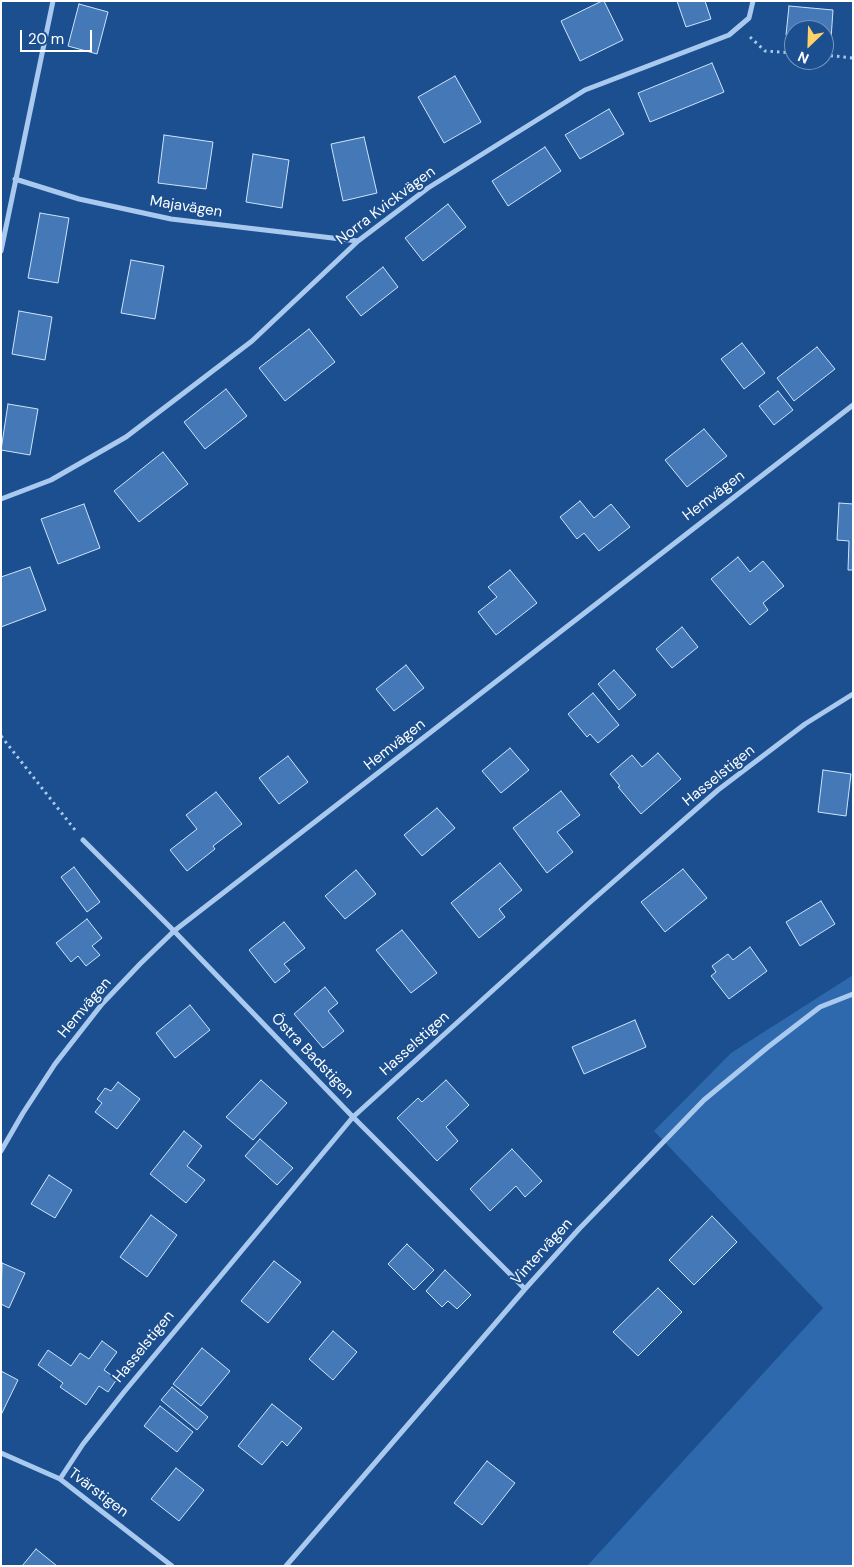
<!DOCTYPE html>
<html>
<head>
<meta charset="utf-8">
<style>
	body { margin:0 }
	#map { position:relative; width:854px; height:1567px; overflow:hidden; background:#1b4f8f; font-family:"DM Sans",sans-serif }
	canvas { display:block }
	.frame { position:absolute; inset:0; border:2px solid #fff; pointer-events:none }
	.north { position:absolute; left:784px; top:20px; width:50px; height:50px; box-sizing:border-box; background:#1b4f8f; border:1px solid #7695bc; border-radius:50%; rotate:204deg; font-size:14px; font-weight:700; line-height:20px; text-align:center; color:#fff }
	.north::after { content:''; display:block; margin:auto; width:18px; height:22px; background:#ffd166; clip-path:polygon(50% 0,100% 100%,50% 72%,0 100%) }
	.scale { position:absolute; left:20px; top:30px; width:72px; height:22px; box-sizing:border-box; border:2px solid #fff; border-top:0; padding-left:6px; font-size:15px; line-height:18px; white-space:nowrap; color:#fff; -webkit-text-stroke:4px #1b4f8f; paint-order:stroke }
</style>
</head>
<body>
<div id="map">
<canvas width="854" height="1567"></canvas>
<div class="frame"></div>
<div class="north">N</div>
<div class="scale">20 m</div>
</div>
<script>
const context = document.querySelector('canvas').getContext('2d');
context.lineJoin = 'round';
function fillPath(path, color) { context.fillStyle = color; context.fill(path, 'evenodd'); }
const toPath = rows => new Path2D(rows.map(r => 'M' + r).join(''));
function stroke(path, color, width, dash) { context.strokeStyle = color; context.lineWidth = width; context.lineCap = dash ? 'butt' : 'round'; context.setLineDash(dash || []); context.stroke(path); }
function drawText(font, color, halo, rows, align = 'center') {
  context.font = font + ' "DM Sans",sans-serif'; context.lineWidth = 4; context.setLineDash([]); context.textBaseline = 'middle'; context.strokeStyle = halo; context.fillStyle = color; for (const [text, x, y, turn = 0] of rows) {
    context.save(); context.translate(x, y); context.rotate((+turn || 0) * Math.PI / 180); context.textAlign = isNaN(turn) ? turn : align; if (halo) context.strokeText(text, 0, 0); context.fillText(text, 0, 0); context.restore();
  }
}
fillPath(toPath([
	[853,975,853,1566,587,1566,823,1308,654,1131,731,1053]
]), '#2e69ad');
const building = toPath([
	[602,1,604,1,623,40,580,61,561,21,602,1],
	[677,1,705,1,711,19,686,27,677,1],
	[79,4,108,12,97,54,68,46,79,4],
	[789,6,833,10,831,39,824,38,824,30,794,30,794,36,786,35,789,6],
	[712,63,724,92,650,122,638,93,712,63],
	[455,76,481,122,444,143,418,97,455,76],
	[609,109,624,134,580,159,565,135,609,109],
	[164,135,213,142,206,189,158,183,164,135],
	[364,137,377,193,343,201,331,144,364,137],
	[545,147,561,171,508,206,492,181,545,147],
	[253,154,289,160,282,208,246,202,253,154],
	[448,204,466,227,423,261,405,238,448,204],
	[40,213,69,218,58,283,28,278,40,213],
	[131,260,164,266,155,319,121,313,131,260],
	[383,267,398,287,361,316,346,297,383,267],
	[19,311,52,317,45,360,12,354,19,311],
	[309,329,335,362,285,401,259,368,309,329],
	[742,343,765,373,744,389,721,359,742,343],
	[817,347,835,369,794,401,777,378,817,347],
	[226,389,247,416,205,449,184,422,226,389],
	[778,391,793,410,774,425,759,406,778,391],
	[8,404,38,409,30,455,1,450,8,404],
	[704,429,727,456,687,487,665,460,704,429],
	[163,452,188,484,139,522,114,491,163,452],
	[580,501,594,518,611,504,630,527,599,551,584,533,577,539,560,517,580,501],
	[839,503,853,504,853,570,848,570,849,541,837,540,839,503],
	[84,504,100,548,58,564,41,519,84,504],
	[738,557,750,572,763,561,784,586,763,603,768,610,750,625,711,579,738,557],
	[30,567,46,610,1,627,1,577,30,567],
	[510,570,537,603,496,635,478,612,497,597,488,587,510,570],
	[682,627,698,647,672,668,656,649,682,627],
	[406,665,424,688,394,711,376,689,406,665],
	[614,670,636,695,619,710,598,684,614,670],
	[593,693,619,725,598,743,590,734,587,737,568,714,593,693],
	[510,748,529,770,501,793,482,771,510,748],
	[658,753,681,779,641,814,618,787,620,786,610,774,632,755,642,767,658,753],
	[288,756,308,782,279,804,259,778,288,756],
	[823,770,851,774,846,816,818,812,823,770],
	[561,791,580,815,557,832,573,852,547,873,513,828,561,791],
	[216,792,242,824,213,846,215,849,187,871,170,850,197,829,186,815,216,792],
	[437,808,455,828,422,856,404,835,437,808],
	[500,863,522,890,499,909,505,917,479,938,451,903,500,863],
	[74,867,100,902,87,912,61,877,74,867],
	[683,869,707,898,665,932,641,902,683,869],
	[356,870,376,894,345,919,325,896,356,870],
	[821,901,835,924,800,946,786,922,821,901],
	[87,919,102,938,92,946,100,955,86,966,78,956,71,962,56,943,87,919],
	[284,922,305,948,284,964,290,971,275,983,249,950,284,922],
	[402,930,437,973,411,993,376,950,402,930],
	[750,947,767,971,729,999,711,976,716,972,712,966,728,954,733,960,750,947],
	[325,987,338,1003,328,1011,344,1031,323,1048,294,1014,325,987],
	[190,1005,210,1030,175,1058,156,1033,190,1005],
	[635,1020,646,1047,584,1074,572,1047,635,1020],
	[261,1080,287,1103,253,1140,226,1117,261,1080],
	[446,1080,469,1105,446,1127,458,1141,437,1161,397,1118,418,1098,422,1102,446,1080],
	[118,1082,140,1099,117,1129,95,1112,102,1103,97,1099,105,1088,111,1091,118,1082],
	[184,1131,202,1146,187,1166,205,1180,186,1203,150,1174,184,1131],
	[260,1139,293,1168,277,1185,245,1156,260,1139],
	[512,1149,542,1181,525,1197,516,1186,490,1211,470,1189,512,1149],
	[49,1175,72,1190,55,1218,31,1204,49,1175],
	[151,1215,177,1235,147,1277,120,1257,151,1215],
	[712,1216,737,1242,694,1285,669,1260,712,1216],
	[407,1244,434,1270,414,1290,388,1264,407,1244],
	[274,1261,301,1282,268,1323,241,1301,274,1261],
	[2,1263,25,1273,9,1308,1,1304,2,1263],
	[445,1270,471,1295,457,1309,448,1301,442,1307,426,1291,445,1270],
	[658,1288,682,1312,638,1356,613,1332,658,1288],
	[333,1331,357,1352,333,1380,309,1359,333,1331],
	[102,1341,117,1352,104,1370,117,1379,108,1392,99,1386,86,1405,60,1387,63,1383,38,1365,48,1350,71,1366,80,1353,89,1359,102,1341],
	[202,1348,230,1371,201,1406,173,1384,202,1348],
	[1,1371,18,1380,1,1415,1,1371],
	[172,1387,208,1417,197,1430,161,1400,172,1387],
	[272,1404,302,1428,287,1446,282,1441,262,1465,238,1446,272,1404],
	[160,1406,193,1432,177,1452,144,1426,160,1406],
	[487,1461,515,1483,482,1525,454,1503,487,1461],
	[176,1468,204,1490,179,1521,151,1499,176,1468],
	[36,1549,57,1566,22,1566,36,1549]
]);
fillPath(building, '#4478b7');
stroke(building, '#cfe3fa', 1);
stroke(toPath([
	[750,37,765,51,794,53],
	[824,55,853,58],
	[1,736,75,830]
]), '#a9c9ee', 3, [2.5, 4]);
stroke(toPath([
	[15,179,79,199,171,219,358,241],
	[1,251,53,1],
	[1,499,51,480,126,437,252,341,358,241,428,188,585,90,729,35,749,18,753,1],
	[83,840,174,931,353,1117,525,1289],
	[1,1151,23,1113,55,1064,102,1004,140,964,174,931,853,405],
	[1,1453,60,1479,172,1566],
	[60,1479,83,1444,124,1392,353,1117,588,904,718,790,805,724,853,694],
	[286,1566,525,1289,579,1229,704,1100,768,1047,820,1007,853,994]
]), '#a9c9ee', 5);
drawText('15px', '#fff', '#1b4f8f', [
	["Norra Kvickvägen",386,206,-37],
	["Majavägen",186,207,9],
	["Hemvägen",714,496,-37],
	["Hemvägen",395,745,-38],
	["Hasselstigen",719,776,-39],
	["Hemvägen",85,1008,-50],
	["Hasselstigen",415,1044,-42],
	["Östra Badstigen",312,1056,46],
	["Vintervägen",542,1252,-48],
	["Hasselstigen",144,1347,-51],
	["Tvärstigen",98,1493,37]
]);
</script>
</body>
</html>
